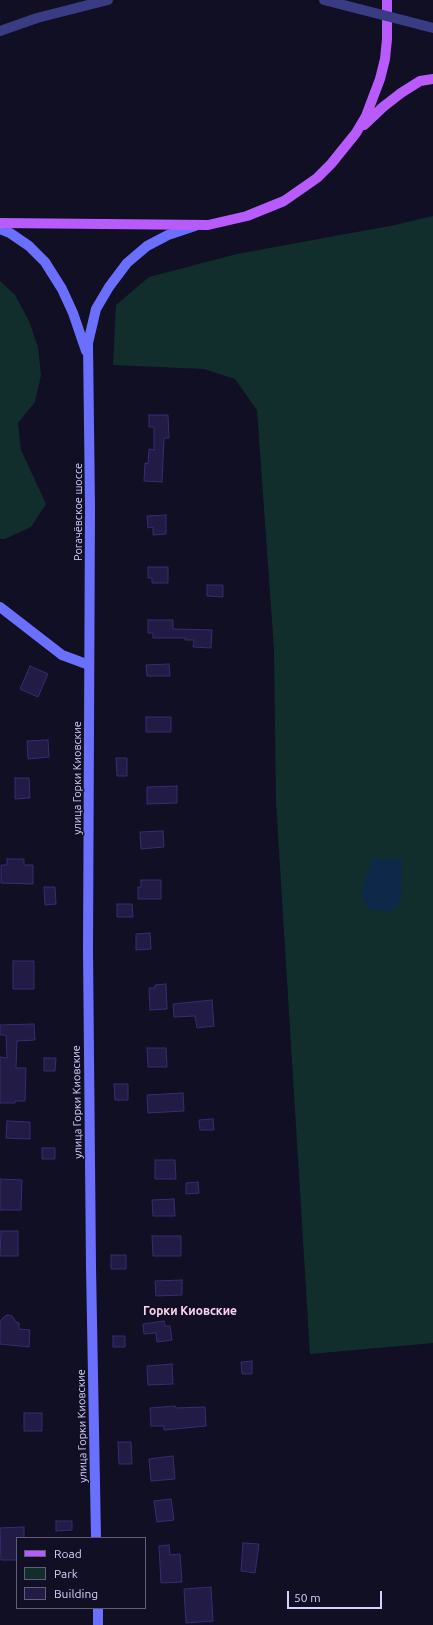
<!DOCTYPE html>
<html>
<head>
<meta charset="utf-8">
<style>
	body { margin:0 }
	#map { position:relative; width:433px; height:1625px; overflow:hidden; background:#110f24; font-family:Ubuntu,sans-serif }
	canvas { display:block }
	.legend { position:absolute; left:16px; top:1537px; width:130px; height:72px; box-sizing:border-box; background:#110f24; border:1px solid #5f5d7b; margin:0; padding:5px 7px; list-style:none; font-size:12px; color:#d5d2fe }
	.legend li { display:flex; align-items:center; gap:8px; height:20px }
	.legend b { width:20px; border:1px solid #5f5d7b }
	.scale { position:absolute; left:287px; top:1591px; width:95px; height:18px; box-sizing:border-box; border:2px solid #d5d2fe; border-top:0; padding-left:5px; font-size:12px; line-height:14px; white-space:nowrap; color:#d5d2fe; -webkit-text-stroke:3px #110f24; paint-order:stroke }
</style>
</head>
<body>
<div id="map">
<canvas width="433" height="1625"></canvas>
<ul class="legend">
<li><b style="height:5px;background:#b75bfd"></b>Road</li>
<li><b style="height:11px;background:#122e2c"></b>Park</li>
<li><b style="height:11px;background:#211b45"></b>Building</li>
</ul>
<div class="scale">50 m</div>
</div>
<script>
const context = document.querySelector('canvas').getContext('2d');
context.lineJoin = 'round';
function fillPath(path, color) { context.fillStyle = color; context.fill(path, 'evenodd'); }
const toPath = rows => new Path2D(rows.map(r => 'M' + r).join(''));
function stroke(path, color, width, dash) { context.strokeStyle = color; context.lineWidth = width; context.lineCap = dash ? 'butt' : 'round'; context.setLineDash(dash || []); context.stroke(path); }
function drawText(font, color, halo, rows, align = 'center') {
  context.font = font + ' Ubuntu,sans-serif'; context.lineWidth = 3; context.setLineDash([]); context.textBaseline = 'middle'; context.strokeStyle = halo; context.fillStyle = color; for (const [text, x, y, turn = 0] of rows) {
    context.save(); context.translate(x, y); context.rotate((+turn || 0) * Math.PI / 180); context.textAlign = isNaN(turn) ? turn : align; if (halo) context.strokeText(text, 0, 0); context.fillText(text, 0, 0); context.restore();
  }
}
fillPath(toPath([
	[433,216,433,1343,310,1354,276,801,274,649,257,410,235,379,204,369,113,365,116,305,149,277,237,254,395,225],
	[0,281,15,295,29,321,38,347,41,375,35,402,18,423,21,450,46,504,31,527,5,539,0,539]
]), '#122e2c');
fillPath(toPath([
	[372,859,402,859,401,902,391,911,370,910,361,895]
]), '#0e2849');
const building = toPath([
	[149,415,168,415,169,438,164,438,162,482,144,481,145,463,148,464,149,449,154,450,154,427,149,427,149,415],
	[166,515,166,534,153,535,153,527,148,528,147,516,166,515],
	[148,567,168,567,168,583,152,583,152,578,148,578,148,567],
	[207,585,223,585,223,597,207,596,207,585],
	[148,620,173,620,173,629,212,630,211,648,193,647,194,640,185,640,185,638,153,638,153,633,148,633,148,620],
	[169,664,170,676,147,676,146,665,169,664],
	[30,666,48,674,38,697,20,689,30,666],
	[146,717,171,717,171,732,146,732,146,717],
	[48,740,49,757,28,759,27,741,48,740],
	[116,758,127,758,127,776,117,776,116,758],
	[15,778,29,778,30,798,15,799,15,778],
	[177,786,177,803,147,804,147,787,177,786],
	[163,831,164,847,141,849,140,832,163,831],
	[7,859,24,859,24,865,33,865,33,884,1,883,1,865,7,865,7,859],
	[141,880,161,880,161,899,138,899,138,887,141,887,141,880],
	[44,887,55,887,56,904,45,905,44,887],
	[117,904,132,904,133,917,117,917,117,904],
	[150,933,151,949,136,950,136,934,150,933],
	[13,961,34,961,34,989,13,989,13,961],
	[166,984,167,1009,150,1010,149,988,155,988,155,985,166,984],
	[212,1000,214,1026,197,1028,195,1016,174,1017,173,1004,212,1000],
	[34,1024,35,1040,17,1041,16,1068,26,1068,25,1101,15,1101,15,1103,0,1103,0,1057,7,1058,6,1035,0,1035,0,1025,34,1024],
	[147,1048,166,1048,167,1067,148,1067,147,1048],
	[44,1058,56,1058,55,1071,44,1071,44,1058],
	[114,1084,128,1084,128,1100,115,1100,114,1084],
	[183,1093,184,1111,148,1113,147,1095,183,1093],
	[213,1119,214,1130,200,1130,199,1120,213,1119],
	[7,1121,30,1122,30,1139,6,1138,7,1121],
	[42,1148,55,1148,55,1159,42,1159,42,1148],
	[155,1160,175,1160,176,1179,155,1179,155,1160],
	[0,1179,22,1180,21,1210,0,1210,0,1179],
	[198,1182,199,1193,186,1194,186,1183,198,1182],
	[174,1199,175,1216,153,1216,152,1200,174,1199],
	[1,1231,18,1231,18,1256,0,1256,1,1231],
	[152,1236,181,1236,181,1256,153,1256,152,1236],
	[111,1255,126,1255,126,1269,111,1269,111,1255],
	[182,1280,182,1295,156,1296,155,1281,182,1280],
	[8,1315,12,1316,16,1322,19,1323,19,1329,30,1330,29,1347,0,1344,0,1321,5,1316,8,1315],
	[164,1321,165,1326,170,1326,172,1340,157,1342,156,1333,144,1334,143,1324,164,1321],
	[113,1336,125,1336,125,1347,113,1347,113,1336],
	[252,1361,252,1374,242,1374,241,1362,252,1361],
	[172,1364,173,1384,148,1385,147,1366,172,1364],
	[175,1406,176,1408,205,1407,206,1426,164,1430,164,1426,151,1426,150,1408,175,1406],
	[24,1413,42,1413,42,1431,24,1431,24,1413],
	[118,1442,131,1442,132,1464,119,1464,118,1442],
	[173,1456,175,1479,151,1481,149,1459,173,1456],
	[171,1499,174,1520,157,1522,154,1501,171,1499],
	[56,1521,72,1521,72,1530,56,1531,56,1521],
	[24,1527,24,1538,17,1538,17,1560,1,1560,0,1528,24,1527],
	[243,1543,259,1544,255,1573,241,1571,243,1543],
	[169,1545,170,1555,180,1554,182,1582,161,1583,159,1546,169,1545],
	[211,1587,213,1621,186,1623,184,1589,211,1587]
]);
fillPath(building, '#211b45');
stroke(building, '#372d71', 1);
stroke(toPath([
	[0,31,37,18,108,0]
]), '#3a3c83', 10);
stroke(toPath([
	[0,229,10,233,29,246,45,262,62,289,73,313,86,351],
	[0,607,62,655,89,665],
	[96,1538,91,1267,88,950,90,507,88,343,96,309,109,287,127,263,147,246,168,235,195,226],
	[98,1608,98,1625]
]), '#6b6ffd', 10);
stroke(toPath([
	[364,125,383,107,401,93,420,81,433,79],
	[0,223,208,225,247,216,284,201,317,178,331,164,356,133,366,116,380,79,385,59,387,39,387,0]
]), '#b75bfd', 10);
stroke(toPath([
	[324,0,433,28]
]), '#3a3c83', 10);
drawText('11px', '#d5d2fe', '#110f24', [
	["Рогачёвское шоссе",78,512,-90],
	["улица Горки Киовские",77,778,-90],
	["улица Горки Киовские",77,1102,-91],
	["улица Горки Киовские",82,1426,-91]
]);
drawText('bold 12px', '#fed4f2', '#110f24', [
	["Горки Киовские",190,1311]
]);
</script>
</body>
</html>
